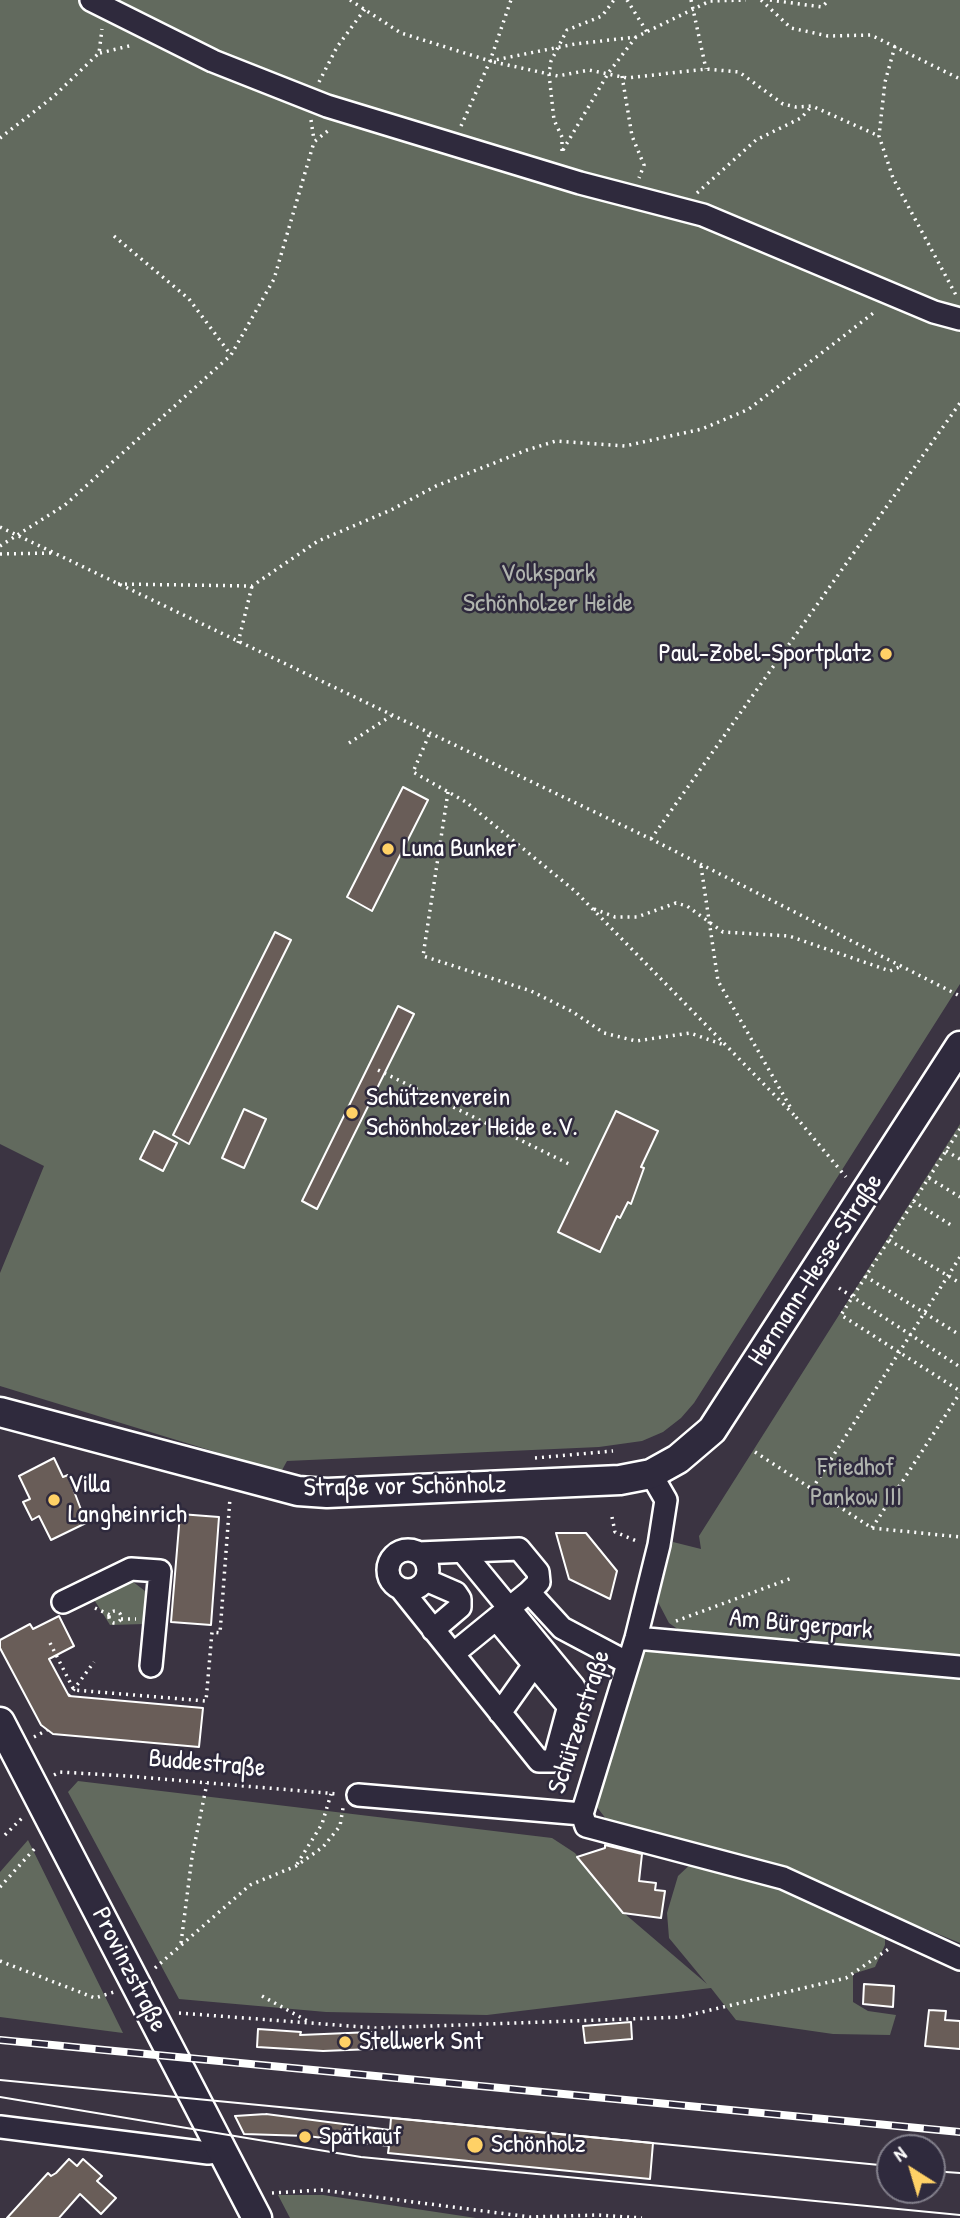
<!DOCTYPE html>
<html>
<head>
<meta charset="utf-8">
<style>
	body { margin:0 }
	#map { position:relative; width:960px; height:2218px; overflow:hidden; background:#3b3442; font-family:"Patrick Hand",sans-serif }
	canvas { display:block }
	.north { position:absolute; left:876px; top:2134px; width:70px; height:70px; box-sizing:border-box; background:#2f2a3d; border:2px solid #827f8b; border-radius:50%; rotate:323deg; font-size:19px; font-weight:700; line-height:28px; text-align:center; color:#fff }
	.north::after { content:''; display:block; margin:auto; width:24px; height:32px; background:#ffd166; clip-path:polygon(50% 0,100% 100%,50% 72%,0 100%) }
</style>
</head>
<body>
<div id="map">
<canvas width="960" height="2218"></canvas>
<div class="north">N</div>
</div>
<script>
const context = document.querySelector('canvas').getContext('2d');
context.lineJoin = 'round';
function fillPath(path, color) { context.fillStyle = color; context.fill(path, 'evenodd'); }
const toPath = rows => new Path2D(rows.map(r => 'M' + r).join(''));
function stroke(path, color, width, dash) { context.strokeStyle = color; context.lineWidth = width; context.lineCap = dash ? 'butt' : 'round'; context.setLineDash(dash || []); context.stroke(path); }
function drawText(font, color, halo, rows, align = 'center') {
  context.font = font + ' "Patrick Hand",sans-serif'; context.lineWidth = 5; context.setLineDash([]); context.textBaseline = 'middle'; context.strokeStyle = halo; context.fillStyle = color; for (const [text, x, y, turn = 0] of rows) {
    context.save(); context.translate(x, y); context.rotate((+turn || 0) * Math.PI / 180); context.textAlign = isNaN(turn) ? turn : align; if (halo) context.strokeText(text, 0, 0); context.fillText(text, 0, 0); context.restore();
  }
}
fillPath(toPath([
	[0,0,960,0,960,984,694,1403,681,1418,663,1432,642,1441,599,1447,287,1461,281,1472,0,1386,0,1273,44,1166,0,1144],
	[960,1124,960,1659,686,1635,669,1623,658,1602,673,1542,701,1549,699,1536],
	[132,1581,145,1591,147,1598,145,1624,110,1625,93,1598],
	[656,1645,960,1672,960,1943,745,1855,613,1828,593,1802,636,1653],
	[78,1781,552,1838,575,1853,618,1908,707,1984,669,1938,667,1913,678,1876,695,1860,768,1882,885,1933,885,1945,875,1967,853,1974,853,2002,868,2011,896,2015,890,2035,833,2034,736,2020,711,1988,487,2015,326,2012,179,1999,68,1792],
	[28,1840,123,2033,0,2017,0,1872],
	[278,2195,323,2195,476,2218,290,2218]
]), '#626a5e');
const building = toPath([
	[403,787,428,800,372,911,347,897,403,787],
	[275,932,291,940,189,1144,173,1135,275,932],
	[398,1006,414,1014,317,1209,302,1201,398,1006],
	[244,1109,266,1119,244,1168,222,1158,244,1109],
	[616,1111,658,1131,641,1167,644,1168,631,1204,628,1202,620,1218,617,1216,600,1252,558,1232,616,1111],
	[154,1131,177,1143,163,1171,140,1159,154,1131],
	[54,1458,63,1477,68,1475,86,1523,51,1540,39,1516,32,1520,23,1502,30,1499,19,1476,54,1458],
	[180,1514,219,1517,211,1625,171,1622,180,1514],
	[556,1533,586,1533,617,1571,610,1599,569,1579,556,1533],
	[59,1616,74,1646,49,1659,69,1696,203,1708,199,1747,53,1734,41,1725,0,1648,0,1640,30,1624,33,1629,59,1616],
	[605,1845,642,1854,639,1881,656,1883,655,1890,665,1891,661,1918,623,1913,577,1857,605,1848,605,1845],
	[864,1984,894,1986,893,2007,863,2004,864,1984],
	[929,2010,946,2011,945,2020,960,2021,960,2049,925,2046,929,2010],
	[631,2022,632,2039,585,2043,583,2026,631,2022],
	[258,2029,301,2032,300,2035,372,2032,373,2049,323,2051,257,2047,258,2029],
	[266,2114,390,2130,391,2118,653,2143,650,2179,388,2153,389,2146,307,2136,244,2134,235,2116,266,2114],
	[69,2159,77,2166,83,2159,102,2176,97,2181,116,2198,101,2214,80,2194,59,2218,7,2218,48,2173,51,2176,56,2173,69,2159]
]);
fillPath(building, '#695d58');
stroke(building, '#fff', 2);
const minor = toPath([
	[91,0,213,61,327,106,580,183,703,215,934,312,960,319],
	'388 1570a20 20 0 1 1 40 0a20 20 0 1 1-40 0Z',
	[418,1553,519,1549,538,1572,539,1582,529,1592,453,1654],
	[426,1580,456,1593,460,1599,460,1607,433,1630],
	[401,1589,539,1761,554,1761,574,1687,463,1552],
	[529,1592,562,1628,628,1663],
	[63,1602,131,1569,160,1571,151,1666],
	[496,1619,569,1707],
	[636,1638,960,1667],
	[500,1713,541,1655],
	[358,1795,582,1814,636,1638,659,1545,666,1500,651,1474],
	[582,1814,586,1826,783,1878,960,1959],
	[0,2127,208,2153,223,2151]
]);
const major = toPath([
	[0,1412,298,1491,327,1493,620,1480,651,1474,678,1459,712,1430,960,1046],
	[0,1722,257,2218]
]);
stroke(minor, '#fff', 26);
stroke(major, '#fff', 33);
stroke(toPath([
	[350,0,401,33,490,61,575,44,636,37,710,1,746,0],
	[627,0,647,32],
	[691,0,706,69],
	[761,0,791,28,828,36,871,35,960,79],
	[770,0,822,7,829,0],
	[895,46,885,82,879,136,893,178,957,297],
	[100,53,133,45],
	[494,62,558,76,589,70,627,78,706,69,739,72,783,104,796,107,812,106,879,136],
	[622,76,632,136,644,165,639,178],
	[319,82,337,47,365,9],
	[311,120,314,140],
	[461,126,490,61,511,0],
	[0,138,53,97,99,53,102,29],
	[563,150,609,72,636,37],
	[562,151,562,137,554,120,549,74,551,61,567,30,602,16,614,0],
	[697,193,756,140,801,118,812,106],
	[114,236,189,299,231,355],
	[0,527,651,839,960,996],
	[0,546,65,505,231,355,274,279,314,142,330,129],
	[0,554,52,553],
	[118,584,252,586,318,541,391,510,436,486,527,450,556,441,625,446,702,429,749,409,876,311],
	[238,643,252,586],
	[429,735,413,772,466,802,575,891,796,1117],
	[349,743,391,716],
	[448,792,423,956,531,991,573,1012,604,1033,636,1041,690,1033,724,1045],
	[651,839,960,403],
	[701,866,718,981,792,1110],
	[594,909,615,917,637,917,676,903,687,906,723,932,789,936,890,971,902,966],
	[378,1070,571,1165],
	[796,1117,846,1177],
	[960,1129,841,1315,960,1391],
	[946,1151,960,1159],
	[929,1178,960,1197],
	[913,1201,954,1227],
	[889,1240,960,1283],
	[865,1276,960,1335],
	[839,1288,960,1367],
	[755,1452,872,1528,960,1537],
	[535,1458,613,1451],
	[812,1489,960,1257],
	[612,1517,615,1532,639,1542],
	[872,1528,960,1393],
	[95,1608,110,1615],
	'109 1617a6 6 0 1 1 12 0a6 6 0 1 1-12 0Z',
	[121,1619,136,1619],
	[676,1621,792,1578],
	[50,1643,74,1690,206,1701,212,1632,220,1633,230,1498],
	[69,1696,94,1662],
	[34,1737,47,1730],
	[54,1775,60,1772,127,1776,338,1794],
	[5,1835,22,1818],
	[297,1864,322,1824,331,1794],
	[0,1887,37,1846],
	[181,1943,192,1857,207,1783],
	[0,1961,95,1998,114,1992],
	[155,1968,250,1885,296,1866,323,1847,340,1826,343,1808],
	[262,1996,311,2023],
	[179,2013,376,2028,681,2017,846,1978,890,1948],
	[272,2193,321,2190,530,2217,598,2215,642,2218]
]), '#fff', 3.5, [2, 5]);
stroke(minor, '#2f2a3d', 21);
stroke(major, '#2f2a3d', 28);
stroke(toPath([
	[0,2080,890,2166],
	[0,2097,361,2157,960,2215],
	[932,2171,960,2173]
]), '#fff', 2);
const rail = toPath([
	[0,2040,960,2132]
]);
stroke(rail, '#fff', 8);
stroke(rail, '#2f2a3d', 5, [16]);
for (const [x, y, r, color] of [
	[886,654,7,"#ffd166"],
	[388,849,7,"#ffd166"],
	[352,1113,7,"#ffd166"],
	[54,1500,7,"#ffd166"],
	[345,2042,7,"#ffd166"],
	[305,2137,7,"#ffd166"],
	[475,2145,9,"#ffd166"]
]) { const dot = new Path2D(); dot.arc(x, y, r, 0, 2 * Math.PI); context.fillStyle = color; context.fill(dot); stroke(dot, '#2f2a3d', 2.5); }
drawText('26px', '#b0b4ae', '#2f2a3d', [
	["Volkspark",548,574],
	["Schönholzer Heide",548,604],
	["Friedhof",856,1468],
	["Pankow III",856,1498]
]);
drawText('26px', '#fff', '#2f2a3d', [
	["Paul-Zobel-Sportplatz",872,654,"right"],
	["Luna Bunker",402,849],
	["Schützenverein",366,1098],
	["Schönholzer Heide e.V.",366,1128],
	["Villa",68,1485],
	["Langheinrich",68,1515],
	["Stellwerk Snt",359,2042],
	["Spätkauf",319,2137],
	["Schönholz",491,2145]
], 'left');
drawText('26px', '#fff', '#2f2a3d', [
	["Hermann-Hesse-Straße",816,1270,-57],
	["Straße vor Schönholz",405,1487,-1],
	["Am Bürgerpark",801,1625,5],
	["Schützenstraße",580,1722,-72],
	["Buddestraße",207,1764,5],
	["Provinzstraße",129,1970,63]
]);
</script>
</body>
</html>
